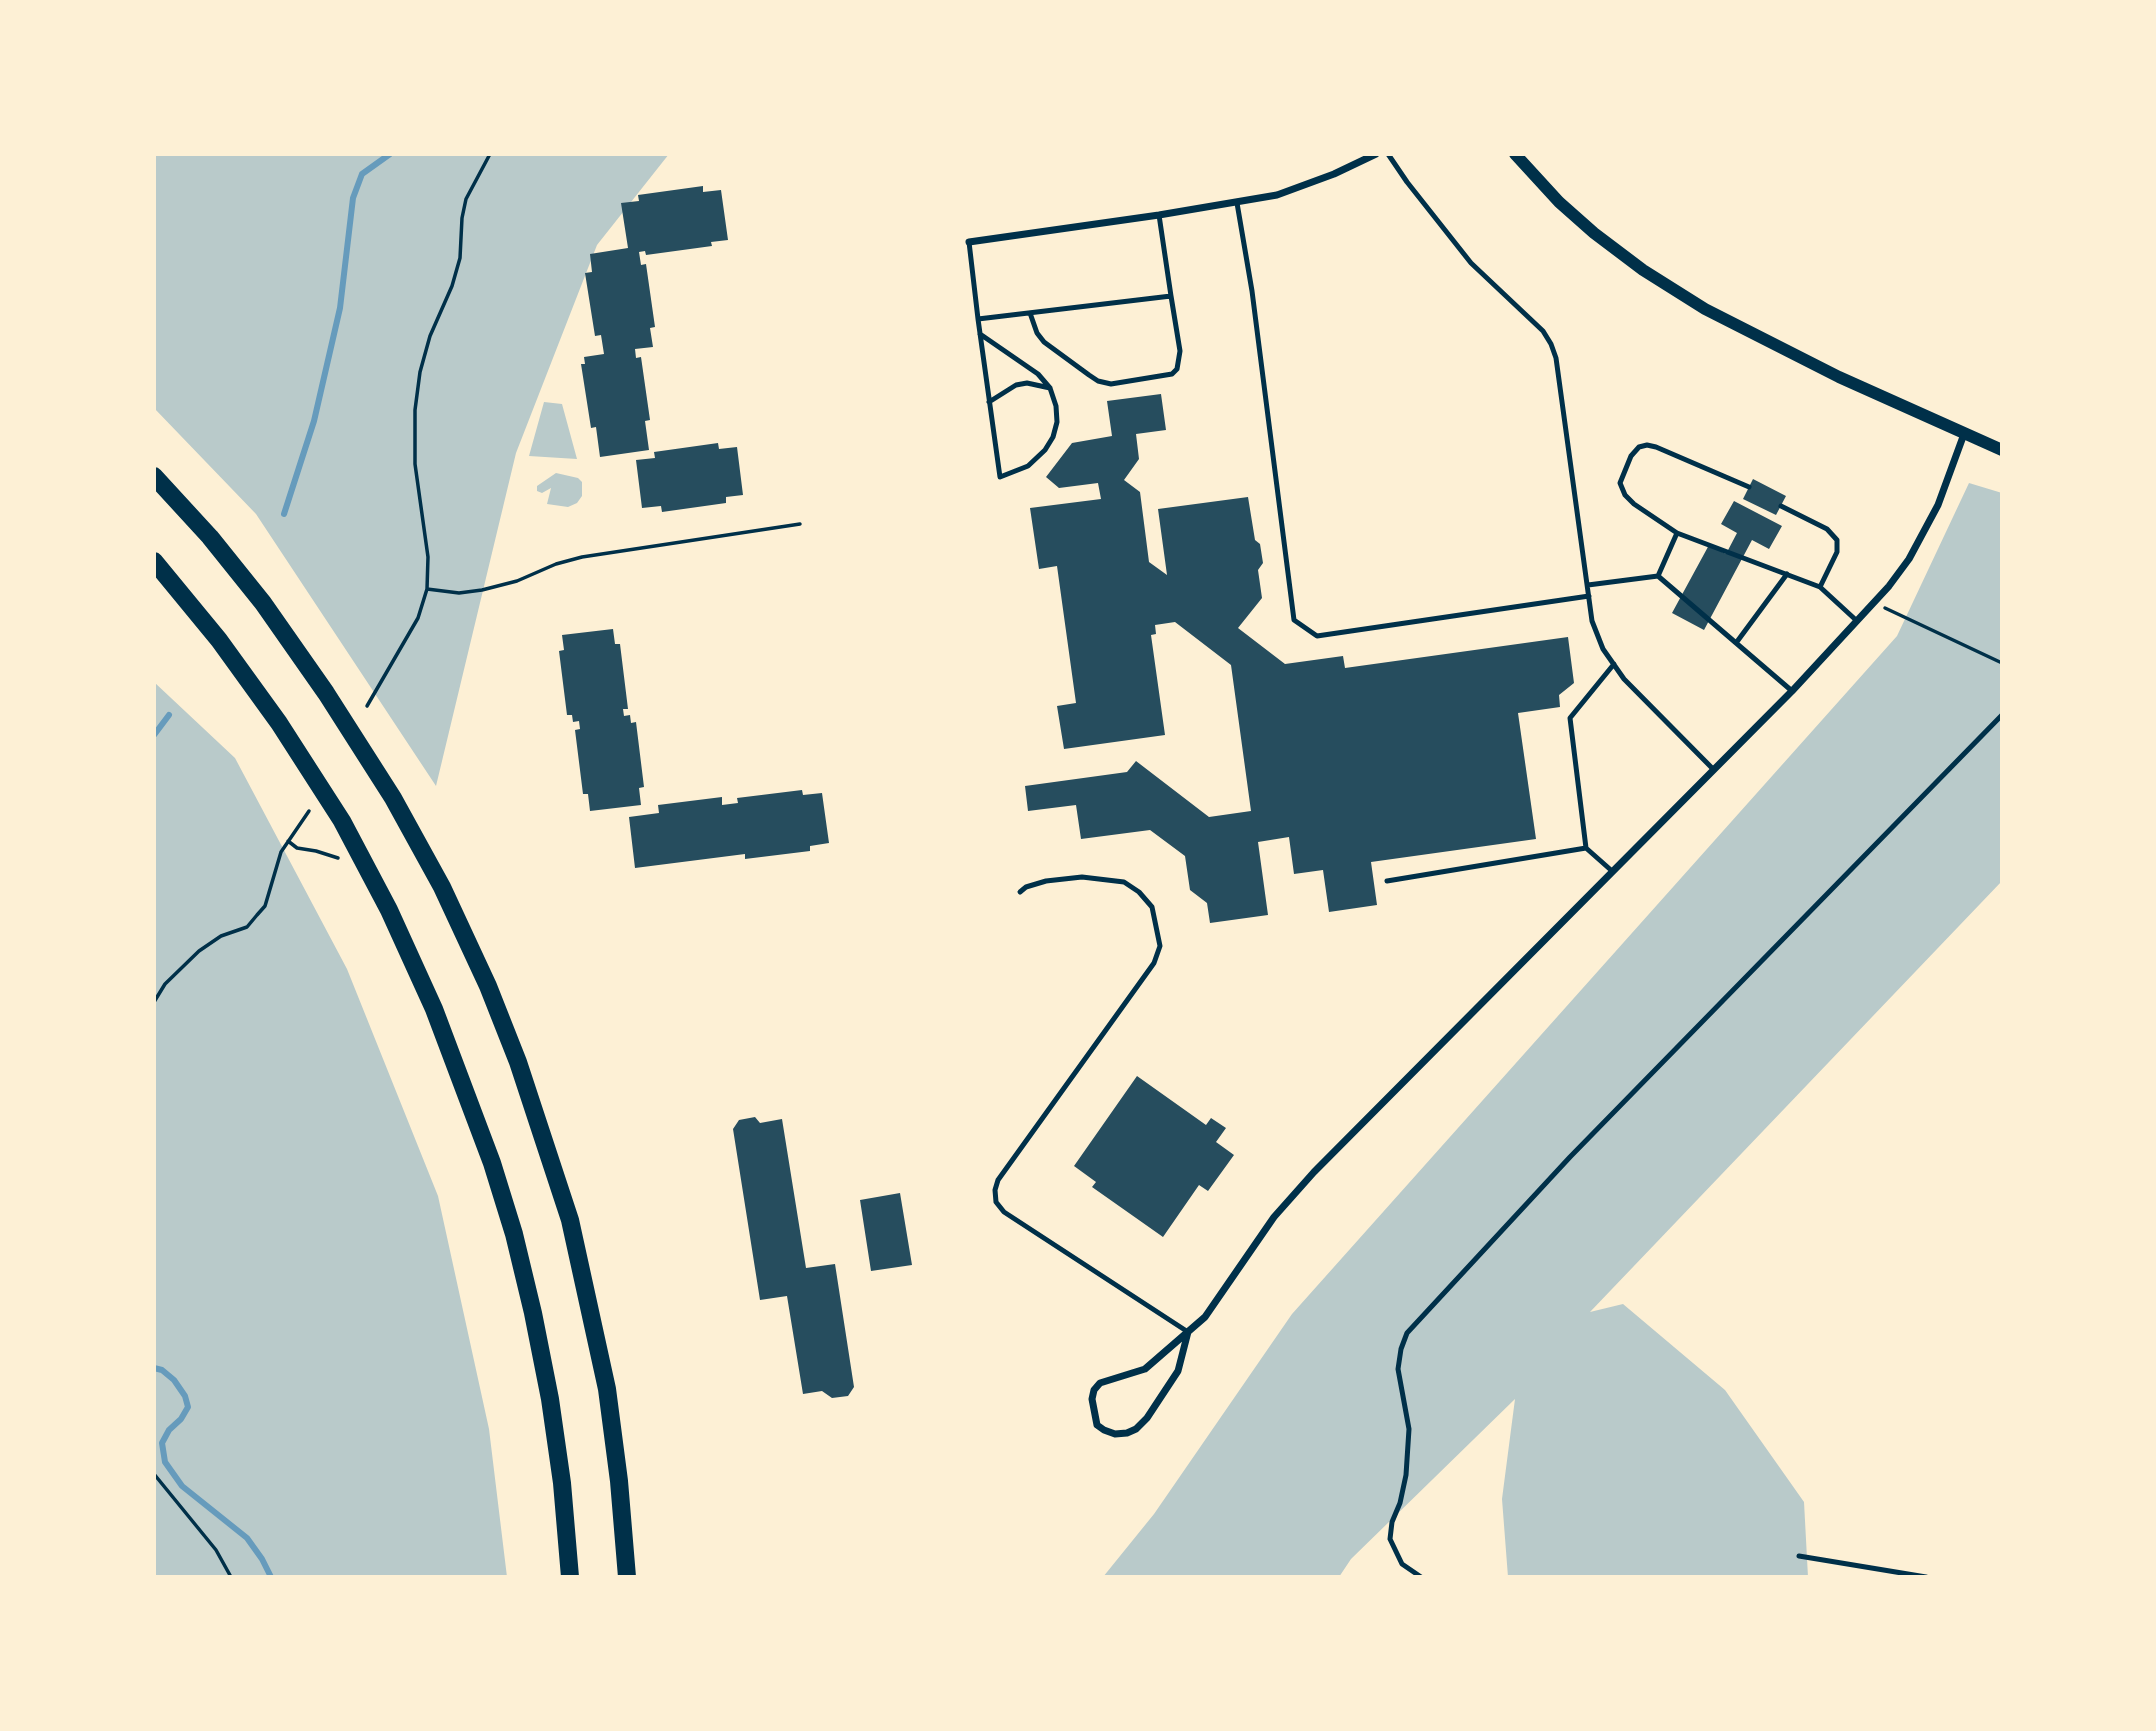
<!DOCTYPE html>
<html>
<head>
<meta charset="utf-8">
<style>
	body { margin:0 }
	#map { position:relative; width:2156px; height:1731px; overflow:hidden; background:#fdf0d5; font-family:Inter,sans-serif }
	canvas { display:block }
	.frame { position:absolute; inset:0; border:156px solid #fdf0d5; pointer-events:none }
</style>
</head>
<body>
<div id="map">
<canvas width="2156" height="1731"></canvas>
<div class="frame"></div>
</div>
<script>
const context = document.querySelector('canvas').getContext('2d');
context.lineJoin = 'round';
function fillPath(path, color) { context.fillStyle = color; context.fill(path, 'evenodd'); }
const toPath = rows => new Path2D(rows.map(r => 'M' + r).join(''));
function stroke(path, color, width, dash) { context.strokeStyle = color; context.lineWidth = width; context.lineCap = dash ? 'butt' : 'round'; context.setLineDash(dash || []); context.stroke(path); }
fillPath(toPath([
	[154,154,669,154,597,245,516,453,436,786,256,514,154,408],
	[544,402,562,404,577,459,529,456],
	[556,473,578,478,582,482,582,496,577,503,568,507,547,504,551,488,542,493,537,491,537,486],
	[1969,483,2002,493,2002,881,1590,1312,1623,1304,1725,1390,1804,1502,1808,1577,1508,1577,1502,1499,1515,1399,1351,1559,1339,1577,1103,1577,1154,1514,1292,1314,1897,636],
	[154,682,235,758,347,969,438,1196,489,1429,507,1577,154,1577]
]), '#b9caca');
stroke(toPath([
	[284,514,314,421,340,308,353,198,362,174,390,154],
	[154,735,169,715],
	[154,1368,162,1370,174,1380,185,1396,188,1407,181,1419,169,1430,162,1443,165,1462,182,1486,247,1538,262,1559,271,1577]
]), '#669bbc', 6);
fillPath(toPath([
	[703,186,703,192,721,190,728,240,711,242,712,246,646,255,645,251,639,252,641,265,646,264,655,327,650,328,653,347,635,349,636,358,641,357,650,420,645,421,649,450,600,457,596,427,591,428,581,364,585,364,584,357,604,354,601,335,595,336,585,273,592,272,590,254,628,248,621,203,639,201,638,195],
	[1161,394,1166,430,1136,434,1139,459,1124,480,1140,492,1149,562,1167,575,1158,509,1248,497,1255,540,1260,544,1263,563,1258,570,1262,598,1238,628,1285,664,1343,656,1345,668,1568,637,1574,683,1559,695,1560,707,1518,713,1536,839,1371,862,1377,905,1329,912,1323,870,1294,874,1289,837,1258,842,1268,915,1210,923,1207,903,1190,890,1185,856,1150,830,1081,839,1076,805,1028,811,1025,786,1127,772,1136,761,1209,817,1251,811,1231,665,1175,622,1155,625,1156,634,1151,635,1165,735,1064,749,1057,706,1076,703,1057,566,1039,569,1030,508,1101,499,1098,483,1059,488,1046,477,1072,443,1112,436,1107,401],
	[718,443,719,449,737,447,743,495,726,497,726,503,662,512,661,506,642,508,636,460,655,458,654,452],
	[1753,479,1786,496,1776,515,1743,499],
	[1734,501,1782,526,1769,549,1752,540,1704,630,1672,613,1709,545,1726,554,1737,533,1721,524],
	[613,629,615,644,620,644,628,709,623,709,624,716,630,715,631,723,636,722,644,787,639,788,641,805,590,811,588,794,583,794,575,730,580,729,579,721,573,722,572,715,567,715,559,651,564,650,562,635],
	[802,790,803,795,822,793,829,843,810,846,810,851,745,859,745,854,635,868,629,817,659,813,658,805,722,797,722,805,738,803,737,798],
	[1137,1076,1206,1125,1211,1118,1226,1128,1216,1142,1234,1155,1208,1191,1199,1185,1163,1237,1092,1187,1096,1182,1074,1166],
	[755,1117,760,1123,782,1119,806,1268,835,1264,854,1387,848,1396,832,1398,822,1391,803,1394,787,1296,760,1300,733,1129,739,1120],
	[900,1193,912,1265,871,1271,860,1200]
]), '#264d5e');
stroke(toPath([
	[427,589,459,593,482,590,517,581,556,564,582,557,800,524],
	[1885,608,2002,663],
	[367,706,418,618,427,589,428,557,415,464,415,410,420,372,430,336,452,286,460,258,462,218,466,199,490,154],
	[288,841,297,848,316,851,338,858],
	[154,1002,165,984,199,951,221,936,247,927,257,915,265,906,281,852,309,811],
	[154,1474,216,1550,231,1577]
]), '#003049', 3.5);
stroke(toPath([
	[1388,154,1407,182,1471,263,1543,331,1551,344,1556,358,1592,621,1603,649,1624,679,1713,769],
	[1237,203,1252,291,1294,620,1317,636,1589,596],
	[969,242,978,319,1000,477,1028,466,1045,450,1053,437,1057,422,1056,406,1050,388,1038,374,980,334],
	[1030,313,1037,333,1044,342,1089,375,1098,381,1111,384,1172,374,1177,369,1180,351,1171,296],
	[978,319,1171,296,1159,215],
	[989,402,1016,385,1027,383,1050,388],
	[1781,506,1827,529,1837,540,1837,552,1820,587],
	[1677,533,1634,504,1625,495,1620,483,1631,456,1639,447,1647,445,1656,447,1749,487],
	[1658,576,1677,533,1820,587,1857,621],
	[1588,585,1658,576,1792,691],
	[1736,643,1787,574],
	[1612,871,1586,848,1570,718,1614,664],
	[1387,881,1586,848],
	[1020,892,1026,887,1046,881,1082,877,1124,882,1139,892,1152,907,1160,946,1154,963,998,1180,995,1190,996,1202,1004,1212,1188,1332],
	[1799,1556,1926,1577],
	[1421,1577,1402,1564,1390,1539,1392,1522,1400,1503,1406,1475,1409,1429,1398,1369,1401,1349,1407,1333,1570,1157,2002,715]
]), '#003049', 5);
stroke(toPath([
	[969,242,1159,215,1277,195,1334,174,1376,154],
	[1188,1332,1178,1371,1147,1418,1136,1429,1127,1433,1115,1434,1104,1430,1097,1425,1092,1399,1094,1390,1100,1383,1145,1369,1205,1317,1274,1217,1314,1172,1792,691,1889,586,1909,559,1938,505,1964,434]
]), '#003049', 7);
stroke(toPath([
	[1515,154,1559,202,1594,233,1643,270,1705,309,1839,377,2002,450]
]), '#003049', 12);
stroke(toPath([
	[154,476,210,537,263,603,326,693,393,798,442,887,488,986,518,1062,570,1220,607,1389,619,1481,627,1577],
	[154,561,219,640,279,723,342,821,389,910,434,1009,492,1163,514,1234,533,1313,550,1399,562,1483,570,1577]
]), '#003049', 18);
</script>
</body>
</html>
